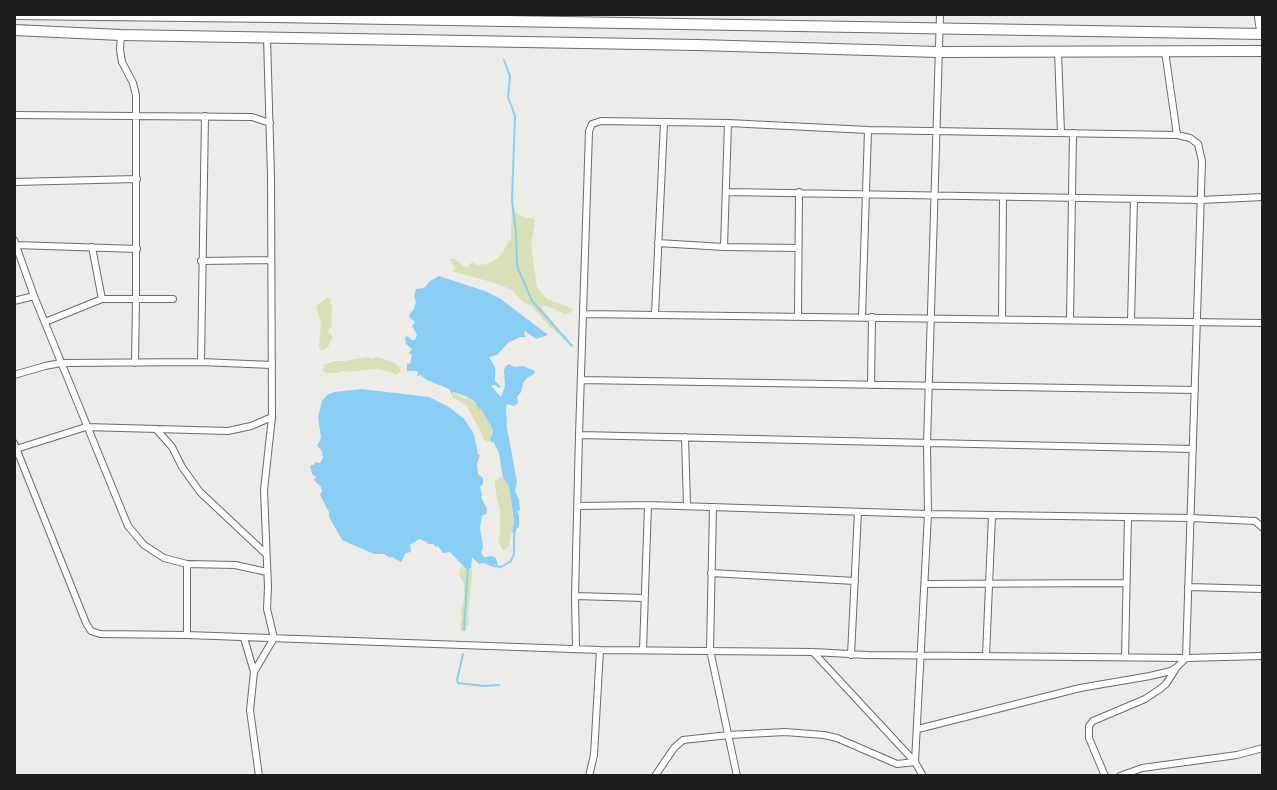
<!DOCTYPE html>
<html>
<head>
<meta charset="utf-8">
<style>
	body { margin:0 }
	#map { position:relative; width:1277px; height:790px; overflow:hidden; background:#edece8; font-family:"Asap Condensed",sans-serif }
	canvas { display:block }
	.frame { position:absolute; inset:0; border:16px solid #1e1d1c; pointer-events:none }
</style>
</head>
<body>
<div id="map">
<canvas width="1277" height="790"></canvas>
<div class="frame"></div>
</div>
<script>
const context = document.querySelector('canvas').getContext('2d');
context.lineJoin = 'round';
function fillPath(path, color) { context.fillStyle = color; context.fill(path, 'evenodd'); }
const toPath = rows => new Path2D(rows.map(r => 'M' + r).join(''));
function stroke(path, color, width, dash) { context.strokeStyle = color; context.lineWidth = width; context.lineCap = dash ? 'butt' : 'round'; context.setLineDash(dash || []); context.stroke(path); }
fillPath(toPath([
	[512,200,515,212,525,218,533,218,535,221,531,245,537,288,547,299,573,309,572,312,565,314,547,306,543,305,541,307,560,331,566,336,566,340,550,327,531,305,523,302,512,290,498,284,452,271,455,268,450,259,455,259,464,267,468,267,472,262,477,265,488,264,498,258,503,252,511,238],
	[328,297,331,300,330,303,332,305,332,314,331,320,332,326,328,331,333,336,328,347,322,351,319,347,321,323,316,306],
	[368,357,373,359,377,357,394,362,399,367,401,372,395,375,391,372,376,369,348,372,344,371,338,373,326,373,323,371,324,365,335,361,344,361],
	[452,392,466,399,467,397,482,409,493,430,491,432,492,438,488,442,483,439,482,434,466,405,452,397],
	[501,477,505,480,509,486,514,520,509,546,503,551,498,540,500,533,500,511,495,487,495,481],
	[461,566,464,569,471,568,472,574,468,614,469,622,465,631,461,631,460,624,462,620,461,611,463,605,464,594,464,584,459,574]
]), '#d9dfb6');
fillPath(toPath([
	[439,276,485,291,501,299,548,335,536,339,525,331,524,334,526,337,521,337,509,342,497,355,489,357,495,367,495,381,501,387,499,388,495,385,491,386,501,397,505,386,504,370,506,366,509,364,514,367,523,366,535,371,534,374,527,378,523,383,521,392,517,397,518,403,514,406,507,404,506,408,507,428,517,482,515,491,519,500,520,510,517,512,519,515,519,527,517,528,515,535,512,532,514,520,509,486,503,478,499,453,494,443,490,441,493,430,482,410,479,409,475,402,468,397,453,392,452,394,449,389,427,380,420,375,417,376,418,373,417,371,407,371,407,363,410,364,412,355,409,353,412,349,406,344,405,338,407,336,412,340,415,340,417,335,412,326,415,322,410,318,409,315,414,309,416,302,414,295,416,289,424,288,430,281],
	[361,389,429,397,449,407,464,419,474,434,478,454,480,455,477,464,478,474,483,478,483,484,480,487,482,495,481,497,487,509,486,514,482,516,480,528,483,547,481,553,484,557,492,556,496,558,498,566,494,564,493,567,484,563,479,564,472,557,471,568,467,570,450,552,443,553,438,546,436,547,433,544,428,544,427,542,419,539,410,545,411,552,406,553,401,562,392,557,390,558,384,554,374,554,342,540,329,517,329,512,321,497,320,494,322,492,321,487,314,480,316,477,312,474,310,466,315,464,315,462,320,463,323,458,322,451,317,446,321,438,318,417,322,401,327,395,334,392]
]), '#8bcef5');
stroke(toPath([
	[504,60,510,76,508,97,515,116,512,200,516,233,517,266,532,301,572,346],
	[494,566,501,567,511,561,514,554,514,535],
	[464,630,468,567],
	[463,654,457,680,458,683,484,686,499,685]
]), '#8bcef5', 2);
const street = toPath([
	[1058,51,1061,133],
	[1165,51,1177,135],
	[14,115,252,117,270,123],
	[14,182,137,179],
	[727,192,1201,200,1263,197],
	[14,240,34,296,128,526,144,545,164,558,187,564,235,565,267,572],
	[658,243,724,247,798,248],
	[16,245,137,249],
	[92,247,102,299,136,299,136,95,133,83,122,62,120,50,121,35],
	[724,247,728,123],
	[201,261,271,260],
	[14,301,34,296],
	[583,314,1263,323],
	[655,315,664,123],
	[798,316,799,192],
	[862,317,868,130],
	[1002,319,1003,197],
	[1070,320,1073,133],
	[1131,321,1134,199],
	[45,322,102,299],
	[201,362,205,116],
	[135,363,136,299,173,299],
	[14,375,45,366,61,363,201,362,272,365],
	[581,380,1195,390],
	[871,385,872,317],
	[156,429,172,447,182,467,200,492,266,554],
	[579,435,1193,449],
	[685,437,687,506],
	[14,443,86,623,91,631,100,634,187,635,600,650,813,652,867,655,1186,658,1263,656],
	[16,449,86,427,228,431,251,426,272,417],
	[578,506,648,505,928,514,1191,518,1255,521,1263,528],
	[713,507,710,650,737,776],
	[711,573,855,581],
	[925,584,1126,583],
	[1188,587,1263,589],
	[575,596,644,598],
	[187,635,187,564],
	[244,638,254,672,250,710,259,776],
	[576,649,575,596,579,435,589,131,592,124,601,121,728,123,868,130,1177,135,1190,138,1198,144,1202,161,1186,658,1177,667,1171,671,1150,676,1080,688,918,729],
	[643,650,648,505],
	[813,652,915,762,923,776],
	[851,655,858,512],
	[986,656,992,515],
	[1125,657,1128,517],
	[254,672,274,638,267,609,268,587,264,490,272,417,271,176,267,38],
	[589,776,594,755,600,650],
	[655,776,674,748,683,740,729,735,785,732,824,735,837,738,897,764,915,762,928,514,927,444,940,14],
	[1105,776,1089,738,1089,726,1093,721,1145,699,1160,689,1166,684,1175,670],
	[1120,776,1142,768,1237,755,1263,748]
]);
const secondary = toPath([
	[1259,14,1262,34]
]);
const primary = toPath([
	[14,14,274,17,1263,34],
	[14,30,121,35,698,45,938,52,1263,51]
]);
stroke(street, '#6c6b68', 8);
stroke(secondary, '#6c6b68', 11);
stroke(primary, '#6c6b68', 12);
stroke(street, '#fff', 6);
stroke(secondary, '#fff', 9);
stroke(primary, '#fff', 10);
</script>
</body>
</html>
